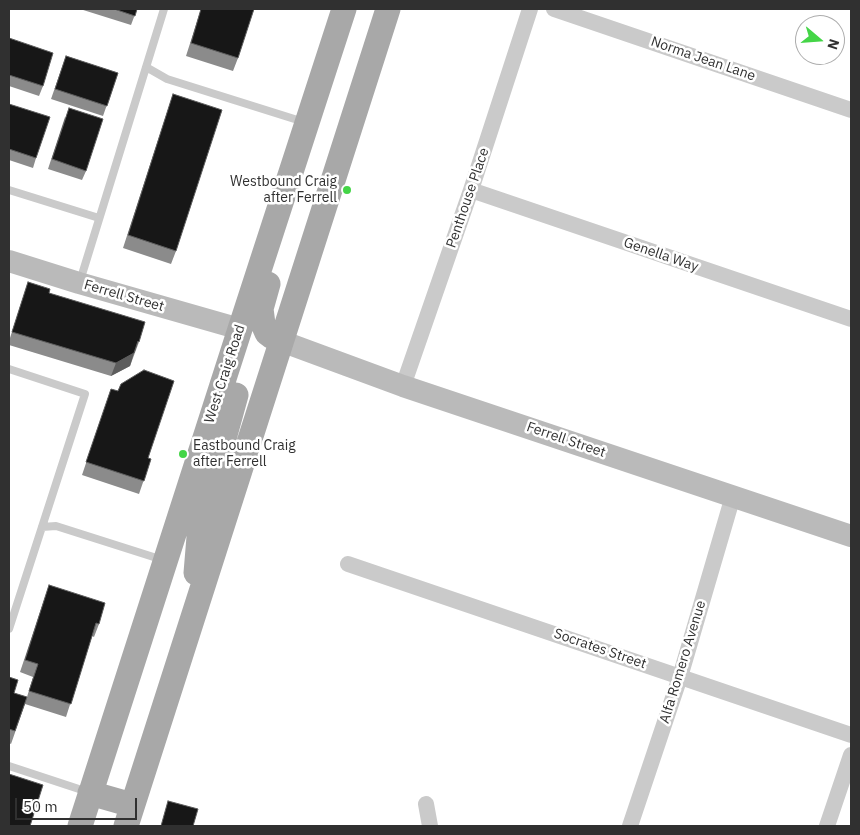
<!DOCTYPE html>
<html>
<head>
<meta charset="utf-8">
<style>
	body { margin:0 }
	#map { position:relative; width:860px; height:835px; overflow:hidden; background:#fff; font-family:"IBM Plex Sans",sans-serif }
	canvas { display:block }
	.frame { position:absolute; inset:0; border:10px solid #303030; pointer-events:none }
	.north { position:absolute; left:795px; top:15px; width:50px; height:50px; box-sizing:border-box; background:#fff; border:1px solid #acacac; border-radius:50%; rotate:108deg; font-size:14px; font-weight:700; line-height:20px; text-align:center; color:#303030 }
	.north::after { content:''; display:block; margin:auto; width:18px; height:22px; background:#44d547; clip-path:polygon(50% 0,100% 100%,50% 72%,0 100%) }
	.scale { position:absolute; left:15px; top:798px; width:122px; height:22px; box-sizing:border-box; border:2px solid #303030; border-top:0; padding-left:6px; font-size:15px; line-height:18px; white-space:nowrap; color:#303030; -webkit-text-stroke:4px #fff; paint-order:stroke }
</style>
</head>
<body>
<div id="map">
<canvas width="860" height="835"></canvas>
<div class="frame"></div>
<div class="north">N</div>
<div class="scale">50 m</div>
</div>
<script>
const context = document.querySelector('canvas').getContext('2d');
context.lineJoin = 'round';
const toPath = rows => new Path2D(rows.map(r => 'M' + r).join(''));
function stroke(path, color, width, dash) { context.strokeStyle = color; context.lineWidth = width; context.lineCap = dash ? 'butt' : 'round'; context.setLineDash(dash || []); context.stroke(path); }
function fillPath(path, color) { context.fillStyle = color; context.fill(path, 'evenodd'); }
function drawText(font, color, halo, rows, align = 'center') {
  context.font = font + ' "IBM Plex Sans",sans-serif'; context.lineWidth = 5; context.setLineDash([]); context.textBaseline = 'middle'; context.strokeStyle = halo; context.fillStyle = color; for (const [text, x, y, turn = 0] of rows) {
    context.save(); context.translate(x, y); context.rotate((+turn || 0) * Math.PI / 180); context.textAlign = isNaN(turn) ? turn : align; if (halo) context.strokeText(text, 0, 0); context.fillText(text, 0, 0); context.restore();
  }
}
stroke(toPath([
	[146,67,167,79,304,122],
	[9,190,99,218],
	[80,281,164,9],
	[9,369,85,394,9,629],
	[42,527,56,526,163,560],
	[9,766,88,792]
]), '#cacaca', 8);
stroke(toPath([
	[554,9,851,110],
	[471,190,851,319],
	[403,386,471,190,530,9],
	[348,564,851,735],
	[426,804,430,826],
	[630,826,680,677,733,496],
	[827,826,851,755]
]), '#cacaca', 16);
stroke(toPath([
	[9,261,79,283,240,329],
	[281,341,403,386,851,536]
]), '#bababa', 22);
stroke(toPath([
	[268,284,261,309,263,324,267,333,271,336,281,341],
	[196,573,199,537,206,504,236,395],
	[90,793,132,805],
	[80,826,240,329,344,9],
	[126,826,388,9]
]), '#a8a8a8', 25);
fillPath(toPath([
	[80,9,137,9,131,25],
	[201,9,238,58,233,71,186,56],
	[9,38,43,86,39,96,9,86],
	[66,56,118,73,103,116,51,99],
	[173,94,176,251,171,264,123,248],
	[9,104,36,158,33,168,9,160],
	[65,117,86,171,82,180,48,169],
	[28,282,139,342,130,366,111,376,9,345,9,341],
	[121,384,148,458,151,459,139,494,82,475,111,389,118,391],
	[49,585,99,624,94,637,92,636,66,717,25,704,11,744,9,743,9,677,14,693,27,697,33,677,20,672]
]), '#8b8b8b');
fillPath(toPath([
	[134,353,130,366,111,376,116,363]
]), '#5d5d5d');
const building = toPath([
	[114,9,137,9,135,16,114,9],
	[201,9,254,9,238,58,191,43,201,9],
	[9,38,53,53,43,86,9,75,9,38],
	[66,56,118,73,107,106,55,89,66,56],
	[173,94,222,110,176,251,128,235,173,94],
	[9,104,50,117,36,158,9,149,9,104],
	[69,108,103,119,86,171,52,159,69,108],
	[28,282,50,289,49,293,145,322,139,342,138,341,134,353,116,363,12,332,28,282],
	[144,370,174,381,148,458,151,459,144,481,86,462,111,389,118,391,121,384,144,370],
	[49,585,105,603,99,624,96,623,71,704,29,691,38,664,25,660,49,585],
	[9,677,18,680,14,693,27,697,15,731,9,729,9,677],
	[9,774,43,785,30,826,9,826,9,774],
	[168,801,198,809,193,826,161,826,168,801]
]);
fillPath(building, '#171717');
stroke(building, '#5d5d5d', 1);
for (const [x, y, r, color] of [
	[347,190,5,"#44d547"],
	[183,454,5,"#44d547"]
]) { const dot = new Path2D(); dot.arc(x, y, r, 0, 2 * Math.PI); context.fillStyle = color; context.fill(dot); stroke(dot, '#fff', 2); }
drawText('14px', '#303030', '#fff', [
	["Norma Jean Lane",703,59,19],
	["Penthouse Place",468,198,-71],
	["Genella Way",661,255,19],
	["Ferrell Street",124,296,16],
	["West Craig Road",225,374,-72],
	["Ferrell Street",566,440,19],
	["Socrates Street",600,649,19],
	["Alfa Romero Avenue",683,662,-73]
]);
drawText('14px', '#303030', '#fff', [
	["Westbound Craig",337,182],
	["after Ferrell",337,198],
	["Eastbound Craig",193,446,"left"],
	["after Ferrell",193,462,"left"]
], 'right');
</script>
</body>
</html>
